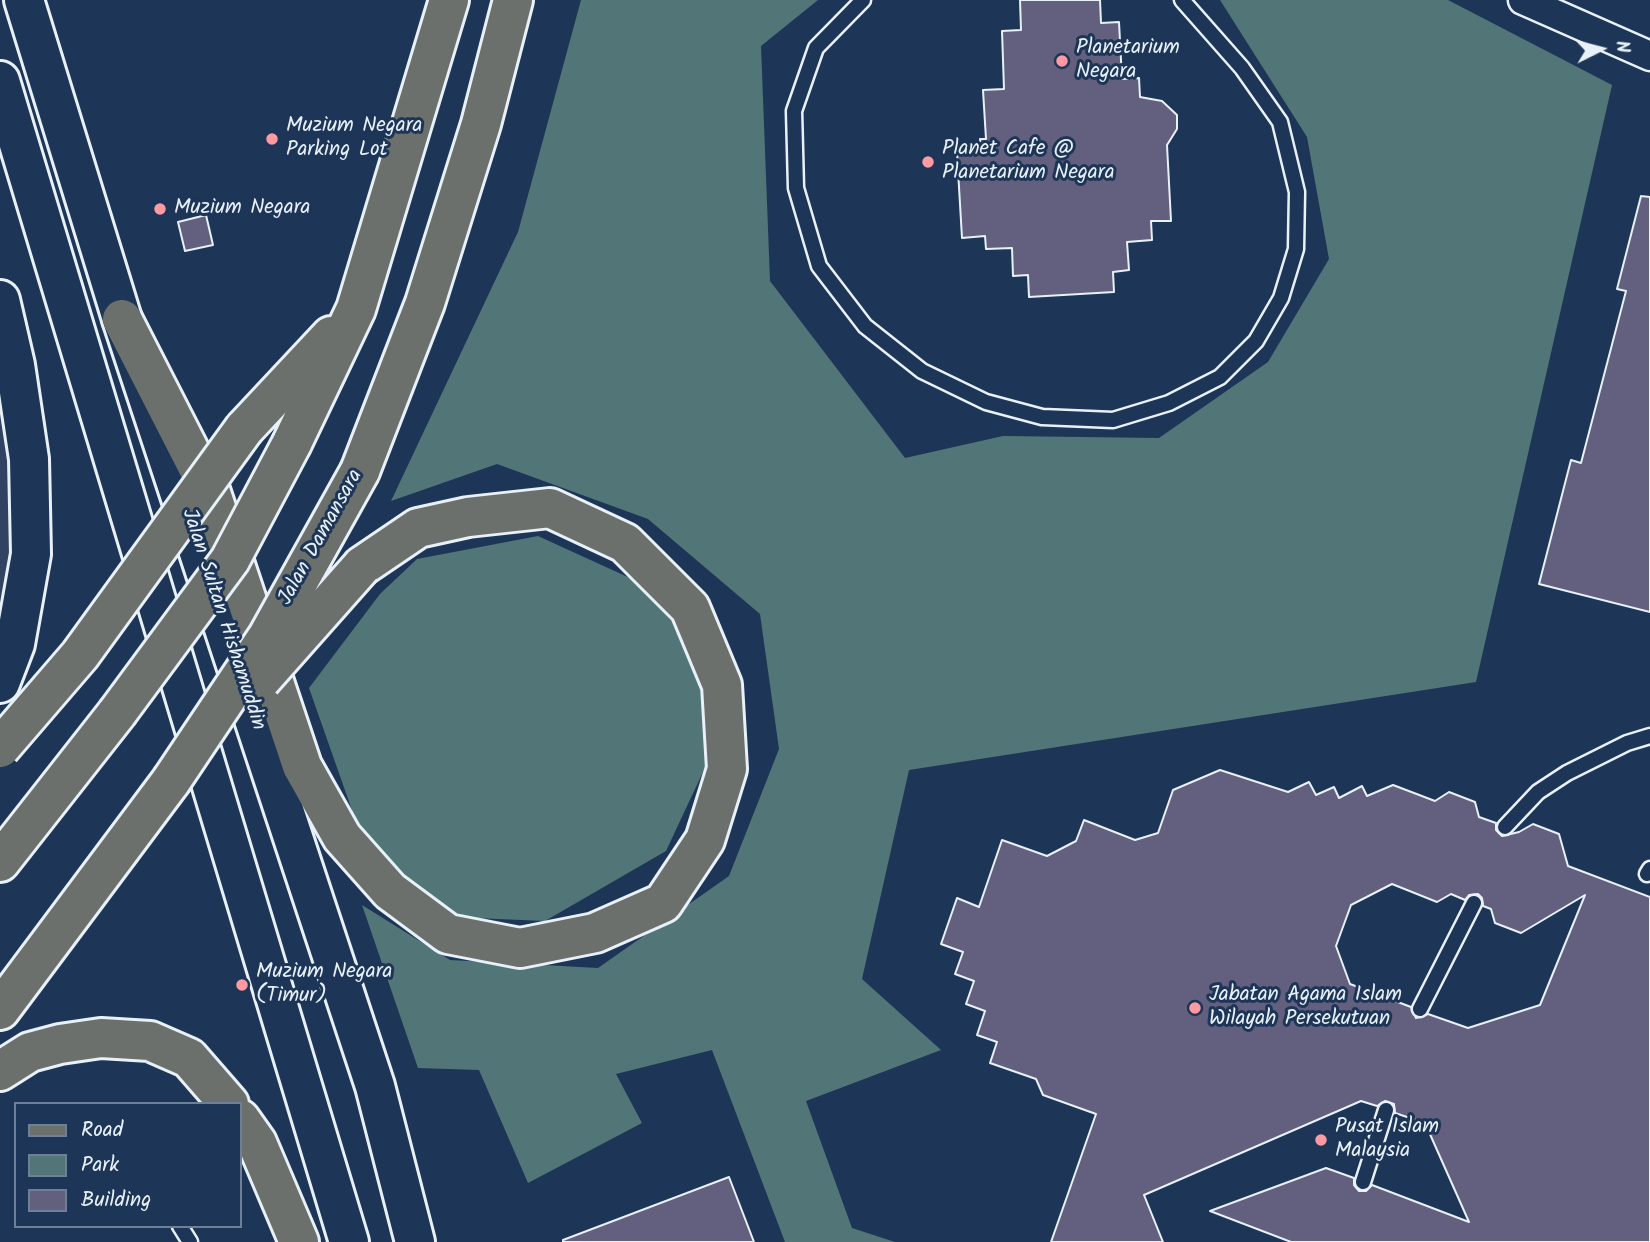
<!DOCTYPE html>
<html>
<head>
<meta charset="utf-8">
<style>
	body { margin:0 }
	#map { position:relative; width:1650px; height:1242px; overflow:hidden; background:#1d3557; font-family:Kalam,sans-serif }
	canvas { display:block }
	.legend { position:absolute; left:14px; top:1102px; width:228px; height:126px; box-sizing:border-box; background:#1d3557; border:2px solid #6e8097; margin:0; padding:9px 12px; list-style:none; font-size:21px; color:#e8f1f8 }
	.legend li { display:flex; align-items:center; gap:14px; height:35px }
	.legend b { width:35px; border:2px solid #6e8097 }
	.north { position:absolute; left:1566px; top:14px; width:70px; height:70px; -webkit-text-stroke:5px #1d3557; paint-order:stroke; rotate:84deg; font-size:19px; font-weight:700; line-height:28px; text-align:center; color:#e8f1f8 }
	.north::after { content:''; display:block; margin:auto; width:24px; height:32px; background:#e8f1f8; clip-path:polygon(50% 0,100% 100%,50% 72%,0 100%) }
</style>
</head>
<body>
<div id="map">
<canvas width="1650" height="1242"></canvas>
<ul class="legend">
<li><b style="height:9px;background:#6c706d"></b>Road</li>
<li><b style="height:19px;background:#527678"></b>Park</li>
<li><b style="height:19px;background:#635f7e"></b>Building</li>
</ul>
<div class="north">N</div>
</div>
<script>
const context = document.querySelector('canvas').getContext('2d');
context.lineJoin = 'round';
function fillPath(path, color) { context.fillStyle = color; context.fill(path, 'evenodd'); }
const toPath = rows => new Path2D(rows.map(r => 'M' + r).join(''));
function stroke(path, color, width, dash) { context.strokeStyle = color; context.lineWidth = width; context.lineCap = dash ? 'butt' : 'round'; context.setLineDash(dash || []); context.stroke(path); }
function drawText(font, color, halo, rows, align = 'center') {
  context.font = font + ' Kalam,sans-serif'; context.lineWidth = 6; context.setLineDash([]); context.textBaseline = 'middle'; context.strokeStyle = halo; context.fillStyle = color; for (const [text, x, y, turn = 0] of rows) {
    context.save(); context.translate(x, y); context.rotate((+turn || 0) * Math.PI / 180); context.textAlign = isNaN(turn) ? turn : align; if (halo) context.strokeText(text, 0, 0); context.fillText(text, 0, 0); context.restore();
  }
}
fillPath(toPath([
	[0,399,14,456,8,576,0,599]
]), '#324263');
fillPath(toPath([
	[581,0,818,0,761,46,770,281,905,458,1003,436,1159,438,1268,362,1329,259,1307,137,1220,0,1448,0,1612,85,1476,682,909,770,862,979,941,1050,806,1101,852,1228,895,1242,785,1242,712,1050,616,1074,642,1123,528,1183,479,1070,418,1068,362,905,450,960,598,968,729,876,779,749,760,614,648,519,497,464,391,501,518,232],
	[538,536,654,589,700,660,710,757,666,851,545,921,450,917,386,871,360,833,309,688,380,594,417,559]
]), '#527678');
const building = toPath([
	[1020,0,1100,0,1101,23,1119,22,1122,79,1139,78,1140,97,1162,101,1177,115,1177,129,1167,145,1171,221,1151,221,1152,240,1127,242,1129,270,1113,272,1114,292,1029,297,1028,275,1013,276,1012,248,986,249,985,236,962,238,957,153,981,152,980,139,986,139,983,90,1004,89,1002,31,1021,30,1020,0],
	[1641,196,1650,197,1650,612,1539,584,1571,460,1581,463,1626,291,1617,289,1641,196],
	[206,215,213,245,185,251,178,222,206,215],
	[1220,770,1288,792,1309,782,1316,795,1334,787,1339,798,1362,786,1367,796,1393,785,1435,801,1449,792,1475,802,1479,817,1496,823,1496,830,1502,836,1519,832,1533,824,1559,834,1568,866,1650,897,1650,1242,1291,1242,1210,1211,1326,1168,1354,1178,1354,1185,1359,1191,1366,1191,1372,1185,1469,1222,1425,1123,1395,1113,1394,1104,1385,1101,1377,1106,1361,1101,1144,1195,1163,1242,1051,1242,1096,1114,1043,1095,1036,1079,990,1063,997,1042,977,1035,985,1011,966,1004,974,981,955,974,963,952,941,944,957,898,979,907,1002,840,1047,856,1076,841,1084,820,1135,840,1158,833,1173,790,1220,770],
	[1392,884,1437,902,1451,894,1465,900,1469,895,1478,894,1482,898,1483,906,1491,909,1495,923,1521,933,1585,895,1540,1005,1468,1028,1428,1014,1416,1018,1411,1007,1350,984,1336,946,1351,905,1392,884],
	[729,1177,754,1242,563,1242,563,1240,729,1177]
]);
fillPath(building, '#635f7e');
stroke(building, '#e8f1f8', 2);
const lane = toPath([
	[863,0,816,48,794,111,796,188,819,266,865,326,922,371,986,402,1042,417,1113,420,1169,403,1220,377,1256,341,1281,298,1296,249,1297,192,1280,122,1242,68,1182,0],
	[1505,827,1538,792,1567,773,1627,743,1650,736],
	[1647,874,1650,869],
	[1420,1009,1474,903],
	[1363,1182,1386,1110],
	[180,1226,190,1242]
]);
const street = toPath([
	[1523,0,1650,56]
]);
const secondary = toPath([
	[24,0,122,319,375,1086,415,1242],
	[0,81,349,1242],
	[0,300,15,365,29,459,31,554,15,644,0,683]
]);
const primary = toPath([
	[122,319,211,493,302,766,342,837,390,891,448,934,520,948,595,933,663,903,705,840,727,769,722,685,690,608,625,543,550,508,468,517,418,528,362,566],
	[244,429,331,336],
	[292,443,356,309,449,0],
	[360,471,425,303,481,124,513,0],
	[0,862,117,713],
	[0,1010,171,781],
	[0,1071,30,1052,60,1044,101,1038,150,1041,189,1058,229,1104],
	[240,1119,257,1143,299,1242]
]);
stroke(lane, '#e8f1f8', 19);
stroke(street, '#e8f1f8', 33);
stroke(secondary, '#e8f1f8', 44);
stroke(primary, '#e8f1f8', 44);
stroke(lane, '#1d3557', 14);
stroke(street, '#1d3557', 28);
stroke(secondary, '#1d3557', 38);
stroke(primary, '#6c706d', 38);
const primaryBridge = toPath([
	[261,680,362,566],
	[117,713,230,560,292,443],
	[0,748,80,655,244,429],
	[171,781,268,636,360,471]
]);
stroke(primaryBridge, '#e8f1f8', 44, []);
stroke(primaryBridge, '#6c706d', 38);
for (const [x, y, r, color] of [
	[1062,61,7,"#ff9aa2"],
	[272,139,7,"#ff9aa2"],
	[928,162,7,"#ff9aa2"],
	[160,209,7,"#ff9aa2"],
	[242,985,7,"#ff9aa2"],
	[1195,1008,7,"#ff9aa2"],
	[1321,1140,7,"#ff9aa2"]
]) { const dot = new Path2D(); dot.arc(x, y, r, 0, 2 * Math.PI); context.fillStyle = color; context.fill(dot); stroke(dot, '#1d3557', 2.5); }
drawText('21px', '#e8f1f8', '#1d3557', [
	["Planetarium",1076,49],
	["Negara",1076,73],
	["Muzium Negara",286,127],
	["Parking Lot",286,151],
	["Planet Cafe @",942,150],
	["Planetarium Negara",942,174],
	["Muzium Negara",174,209],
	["Muzium Negara",256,973],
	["(Timur)",256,997],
	["Jabatan Agama Islam",1209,996],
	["Wilayah Persekutuan",1209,1020],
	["Pusat Islam",1335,1128],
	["Malaysia",1335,1152]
], 'left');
drawText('21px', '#e8f1f8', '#1d3557', [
	["Jalan Damansara",322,538,-61],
	["Jalan Sultan Hishamuddin",222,620,72]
]);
</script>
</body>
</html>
